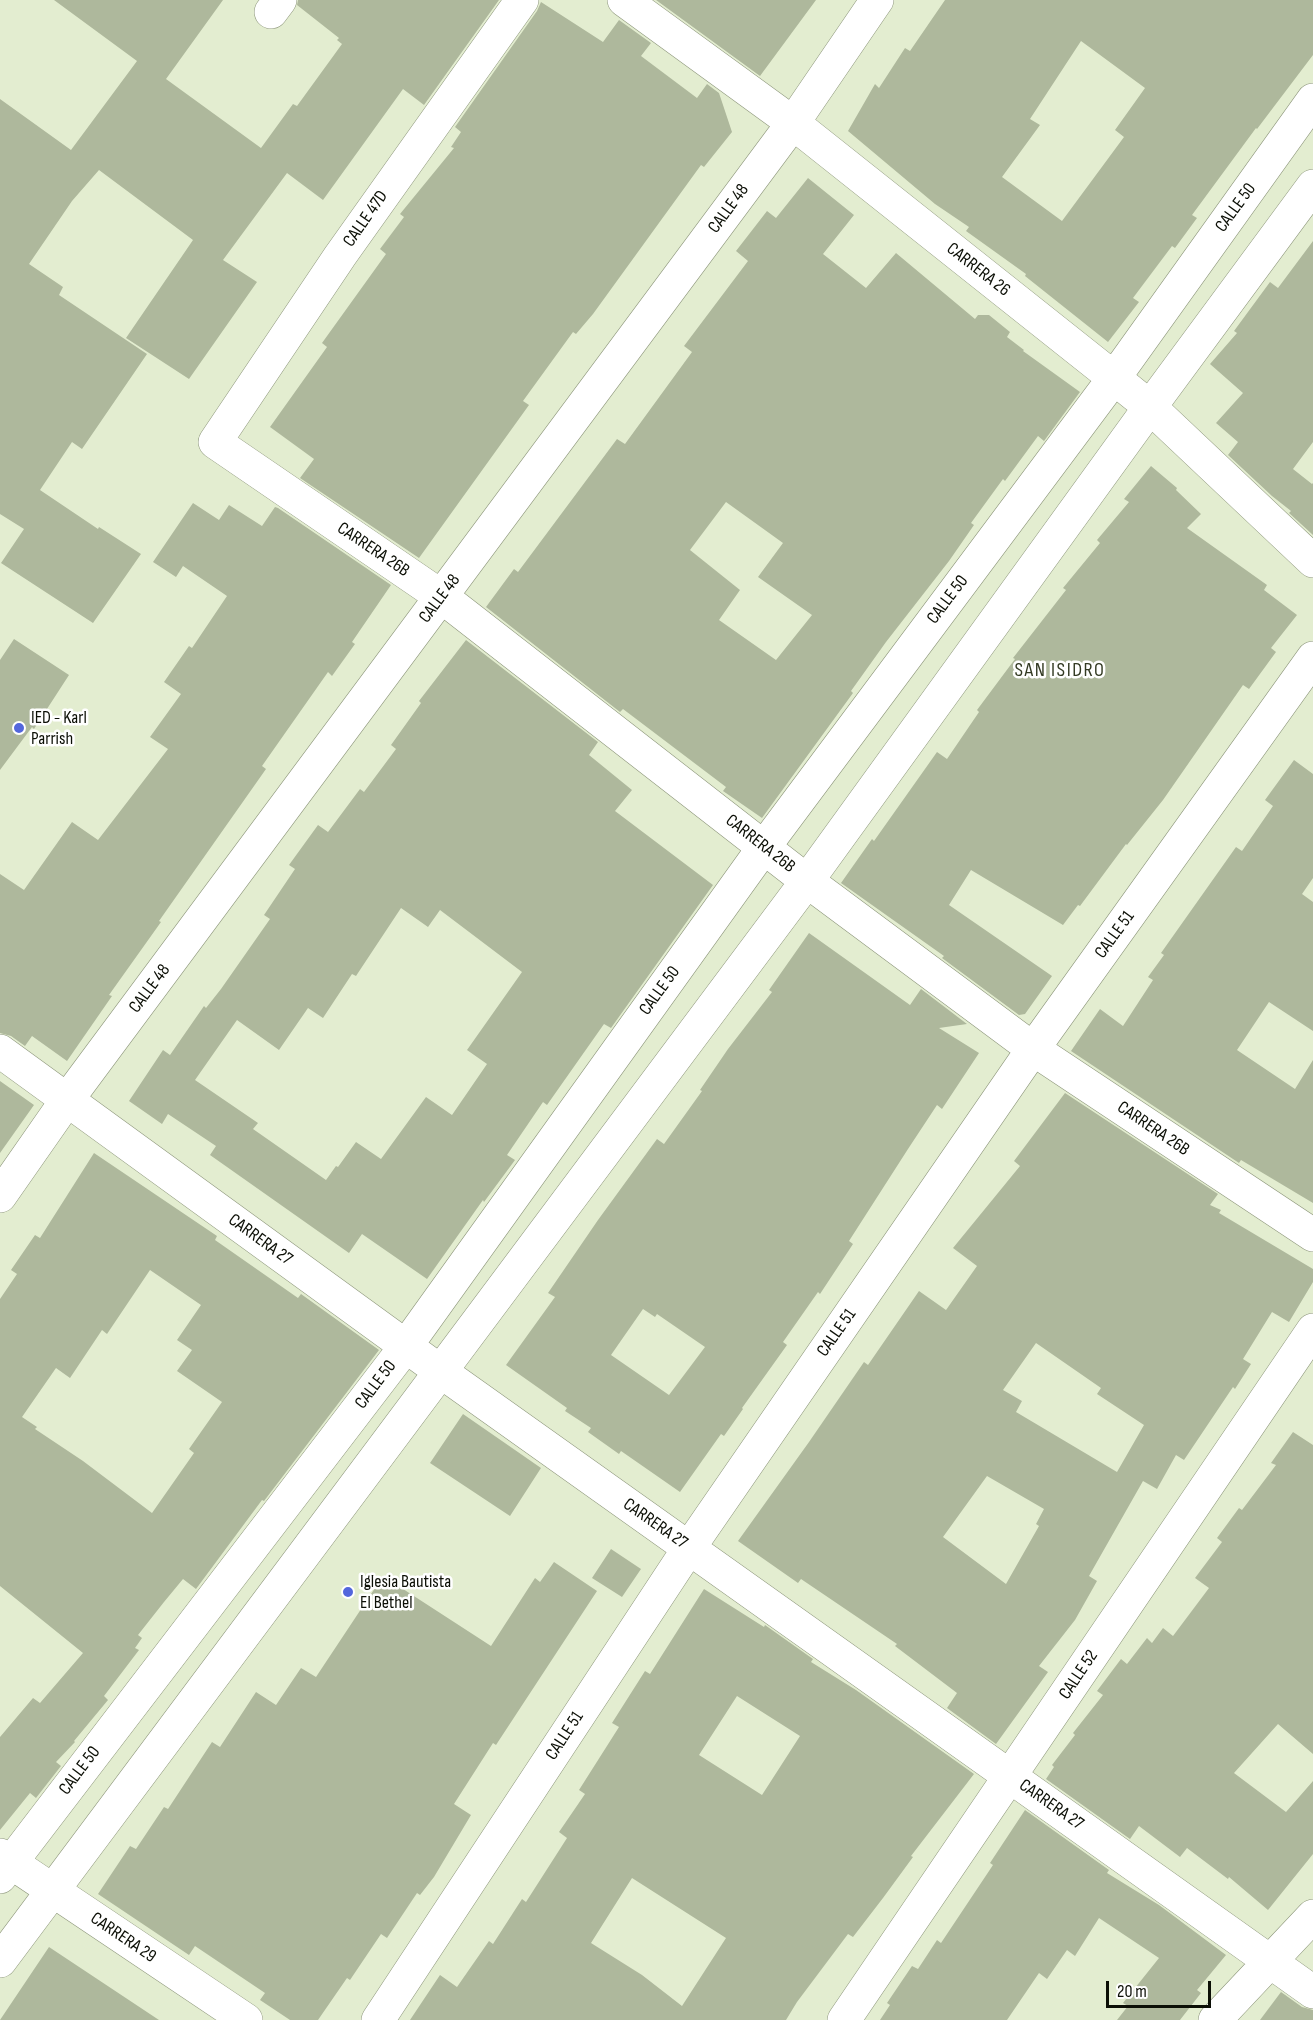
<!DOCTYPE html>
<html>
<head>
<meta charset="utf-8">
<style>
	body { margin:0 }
	#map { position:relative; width:1313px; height:2020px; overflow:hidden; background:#e3edd0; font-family:"Sofia Sans Condensed",sans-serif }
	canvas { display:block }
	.scale { position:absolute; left:1106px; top:1981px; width:105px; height:27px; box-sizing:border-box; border:3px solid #0c0f06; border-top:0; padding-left:8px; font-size:18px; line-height:21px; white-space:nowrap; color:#0c0f06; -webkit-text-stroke:4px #fff; paint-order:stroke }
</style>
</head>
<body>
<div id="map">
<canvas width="1313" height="2020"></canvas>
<div class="scale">20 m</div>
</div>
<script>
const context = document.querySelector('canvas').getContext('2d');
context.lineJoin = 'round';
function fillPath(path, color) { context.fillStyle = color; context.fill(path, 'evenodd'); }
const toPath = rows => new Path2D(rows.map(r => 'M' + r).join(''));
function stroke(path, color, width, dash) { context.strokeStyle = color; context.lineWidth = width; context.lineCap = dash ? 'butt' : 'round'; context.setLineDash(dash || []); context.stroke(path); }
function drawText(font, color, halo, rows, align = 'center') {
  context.font = font + ' "Sofia Sans Condensed",sans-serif'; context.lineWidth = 5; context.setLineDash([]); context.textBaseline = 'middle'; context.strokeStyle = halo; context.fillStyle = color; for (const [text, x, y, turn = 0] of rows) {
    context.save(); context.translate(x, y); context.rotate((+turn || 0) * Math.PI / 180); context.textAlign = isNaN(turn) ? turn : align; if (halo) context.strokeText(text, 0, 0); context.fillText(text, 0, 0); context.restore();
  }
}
fillPath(toPath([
	[54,0,223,0,166,79,261,148,293,104,297,106,342,44,337,40,339,38,297,5,298,0,499,0,424,105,403,89,323,200,287,173,223,260,257,282,189,379,126,338,193,240,99,170,72,201,29,264,63,287,59,295,147,354,82,449,72,442,40,490,98,529,99,527,141,554,93,623,1,563,24,529,0,514,0,99,71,150,137,61],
	[656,0,816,0,760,76],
	[945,0,1313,0,1313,55,1257,129,1256,128,1192,215,1197,218,1175,248,1172,246,1133,298,1139,302,1108,342,1025,276,1026,274,966,231,969,227,935,204,848,131,875,84,879,88,905,48,910,51],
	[1081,41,1145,88,1115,130,1124,137,1062,221,1002,177,1040,125,1030,119],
	[541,2,603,42,619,20,651,43,641,56,697,98,707,84,719,93,732,132,704,167,701,165,593,314,576,334,573,332,523,401,529,405,419,558,300,478,314,459,270,427,327,347,322,343,386,254,380,249,404,217,400,214,454,148,451,147,461,132,455,127,537,11],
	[808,178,854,215,823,254,866,288,896,253,975,319,978,315,989,315,1010,332,1007,337,1024,350,1023,351,1080,392,1044,441,1038,436,1005,481,1003,479,971,523,974,525,949,561,886,642,851,691,853,693,762,818,723,791,726,787,623,709,620,712,486,607,514,569,518,572,617,439,625,444,692,352,684,346,748,261,736,251,767,211,776,218],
	[726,502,783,543,758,577,812,615,776,660,719,620,740,590,690,550],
	[1313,241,1313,442,1293,469,1312,484,1313,483,1313,535,1289,513,1291,511,1272,496,1228,455,1238,442,1216,423,1243,393,1210,364,1237,333,1234,331,1270,282,1278,288],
	[1151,466,1177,488,1176,490,1201,514,1187,528,1267,585,1264,590,1297,615,1271,648,1276,652,1249,689,1243,685,1163,800,1127,845,1126,844,1080,906,1078,905,1063,925,971,870,949,905,1052,976,1025,1014,1019,1015,942,958,944,956,841,883,872,839,874,841,937,752,947,759,979,712,977,710,1015,659,1013,658,1066,590,1063,588,1100,543,1097,540,1129,502,1124,499],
	[193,503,219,520,229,505,262,526,275,507,278,508,391,585,352,642,355,644,332,676,328,672,262,766,266,769,159,921,161,922,109,995,112,996,67,1061,32,1036,25,1046,11,1036,0,1033,0,874,24,890,72,822,98,840,168,749,150,737,181,694,164,682,189,646,192,648,227,596,183,566,176,577,153,562],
	[14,639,69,675,34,729,32,727,0,770,0,660],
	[466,640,598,742,589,755,632,790,615,811,713,885,611,1028,604,1024,547,1105,543,1102,507,1155,515,1160,484,1202,483,1200,427,1279,362,1234,349,1253,210,1155,216,1146,168,1114,162,1124,129,1101,163,1050,170,1055,204,1006,206,1008,221,989,270,919,264,915,295,869,289,865,318,825,328,832,360,789,364,792,396,749,391,745,421,703,419,701],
	[401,908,428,927,440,910,522,972,467,1050,487,1064,452,1115,426,1097,381,1159,356,1142,338,1167,336,1166,326,1180,253,1129,258,1123,195,1080,237,1020,279,1050,308,1008,323,1018,352,974,356,976],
	[1294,760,1313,774,1313,878,1302,894,1313,902,1313,1031,1269,1002,1237,1050,1295,1089,1313,1060,1313,1203,1241,1160,1239,1163,1071,1051,1100,1009,1123,1026,1153,980,1148,977,1164,955,1161,953,1236,847,1242,851,1273,806,1265,800],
	[809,933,910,1005,921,989,967,1024,939,1028,979,1053,942,1109,937,1105,908,1149,849,1241,853,1244,820,1294,818,1292,783,1342,787,1345,742,1408,743,1409,724,1436,721,1434,680,1492,621,1451,619,1454,588,1432,591,1428,565,1411,567,1408,506,1365,555,1297,548,1293,598,1220,657,1139,664,1144,702,1091,700,1090,728,1049,772,992,769,990],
	[643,1309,655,1317,657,1314,705,1347,669,1395,611,1355],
	[0,1081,34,1105,0,1153],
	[1065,1093,1218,1194,1210,1205,1221,1210,1219,1213,1313,1269,1313,1282,1289,1322,1272,1312,1243,1359,1251,1364,1235,1389,1233,1387,1184,1460,1176,1455,1157,1489,1143,1481,1089,1576,1097,1581,1075,1620,1039,1666,1048,1672,996,1744,947,1708,957,1693,895,1646,897,1644,801,1579,798,1583,738,1541,809,1442,864,1362,868,1365,919,1291,946,1310,977,1266,953,1248,1020,1166,1014,1161],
	[1036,1343,1101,1388,1097,1394,1144,1425,1117,1472,1016,1412,1022,1401,1003,1390],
	[987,1476,1044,1509,1036,1524,1039,1526,1006,1584,943,1537],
	[94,1153,217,1236,215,1240,298,1298,301,1294,379,1350,264,1501,262,1500,196,1589,183,1579,164,1602,138,1635,142,1638,135,1648,139,1650,104,1696,108,1700,74,1741,75,1742,56,1762,61,1766,36,1798,30,1793,0,1830,0,1737,33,1698,40,1703,83,1653,0,1586,0,1299,17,1274,11,1270,35,1235,40,1238],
	[150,1270,201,1305,177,1340,192,1350,177,1371,222,1402,189,1449,194,1453,152,1513,83,1461,35,1429,37,1427,22,1417,56,1368,70,1378,102,1330,107,1334],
	[463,1414,541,1468,510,1516,430,1463],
	[1293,1432,1313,1445,1313,1754,1278,1724,1234,1773,1286,1812,1313,1781,1313,1854,1268,1910,1229,1877,1228,1879,1187,1848,1180,1857,1139,1826,1130,1839,1046,1779,1054,1767,1052,1765,1075,1735,1073,1733,1103,1695,1097,1691,1121,1659,1127,1664,1147,1638,1152,1643,1163,1628,1173,1636,1209,1588,1195,1578,1222,1542,1217,1538,1239,1508,1242,1510,1276,1465,1271,1463],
	[611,1549,641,1569,622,1597,592,1578],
	[554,1562,597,1591,496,1745,493,1743,454,1804,471,1815,434,1877,420,1895,417,1893,387,1938,381,1934,350,1980,347,1978,318,2020,290,2020,260,2000,265,1993,195,1946,189,1955,98,1894,130,1846,136,1849,164,1807,168,1809,212,1742,220,1747,256,1692,276,1705,301,1668,316,1677,383,1576,491,1646,535,1578,540,1582],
	[704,1589,764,1627,765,1625,813,1659,811,1662,856,1690,974,1774,911,1856,913,1857,883,1898,853,1937,848,1934,797,2002,786,2020,410,2020,440,1975,457,1987,489,1941,493,1944,522,1899,526,1902,567,1838,559,1832,585,1794,579,1790,619,1727,612,1723,645,1671,650,1674],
	[737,1696,800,1736,762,1795,699,1755],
	[632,1878,726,1938,682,2006,642,1975,591,1943],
	[1025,1810,1109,1870,1107,1873,1159,1905,1226,1955,1197,1990,1201,1993,1180,2020,1117,2020,1128,2006,1123,2003,1159,1958,1099,1918,1075,1956,1067,1950,1047,1979,1039,1973,1007,2020,880,2020,890,2005,887,2003,912,1966,918,1969,937,1940,941,1943,993,1865,990,1863],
	[49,1947,159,2020,0,2020],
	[1281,1992,1302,2007,1313,2010,1313,2020,1260,2020]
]), '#aeb89c');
const minor = toPath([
	[522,0,340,256,215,442,442,597,807,881,1033,1049,1313,1235],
	[624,0,793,123,1114,378,1150,407,1313,561],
	[271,12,280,0],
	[0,1051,440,1371,1313,1992],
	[0,1196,67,1100,793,123,877,0],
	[0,1855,246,2020],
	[0,1877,406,1346,764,847,1114,378,1313,100],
	[0,1961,807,881,1150,407,1313,186],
	[378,2020,689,1548,1033,1049,1313,658],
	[844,2020,1313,1330],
	[1215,2020,1313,1916]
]);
stroke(minor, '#8d967b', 34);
stroke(minor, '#fff', 33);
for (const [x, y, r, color] of [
	[19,728,6,"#5366dc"],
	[348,1592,6,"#5366dc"]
]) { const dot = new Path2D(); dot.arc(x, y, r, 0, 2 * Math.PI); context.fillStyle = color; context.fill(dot); stroke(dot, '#fff', 2); }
drawText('18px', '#0c0f06', '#fff', [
	["CALLE 50",1236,208,-54],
	["CALLE 48",729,209,-54],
	["CALLE 47D",366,219,-55],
	["CARRERA 26",978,270,38],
	["CARRERA 26B",373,550,34],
	["CALLE 48",440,599,-53],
	["CALLE 50",948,600,-53],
	["CARRERA 26B",760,844,38],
	["CALLE 51",1115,935,-54],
	["CALLE 48",150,989,-53],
	["CALLE 50",660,991,-54],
	["CARRERA 26B",1153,1129,34],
	["CARRERA 27",260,1240,36],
	["CALLE 51",837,1333,-55],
	["CALLE 50",376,1385,-53],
	["CARRERA 27",655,1524,35],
	["CALLE 52",1079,1675,-56],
	["CALLE 51",565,1736,-57],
	["CALLE 50",80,1771,-53],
	["CARRERA 27",1051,1805,35],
	["CARRERA 29",123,1938,34]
]);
drawText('18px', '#0c0f06', '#fff', [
	["IED - Karl",31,718],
	["Parrish",31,739],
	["Iglesia Bautista",360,1582],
	["El Bethel",360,1603]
], 'left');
context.letterSpacing = '1.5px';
drawText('20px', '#333a23', '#fff', [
	["SAN ISIDRO",1060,671]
]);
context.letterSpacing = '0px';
</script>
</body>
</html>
